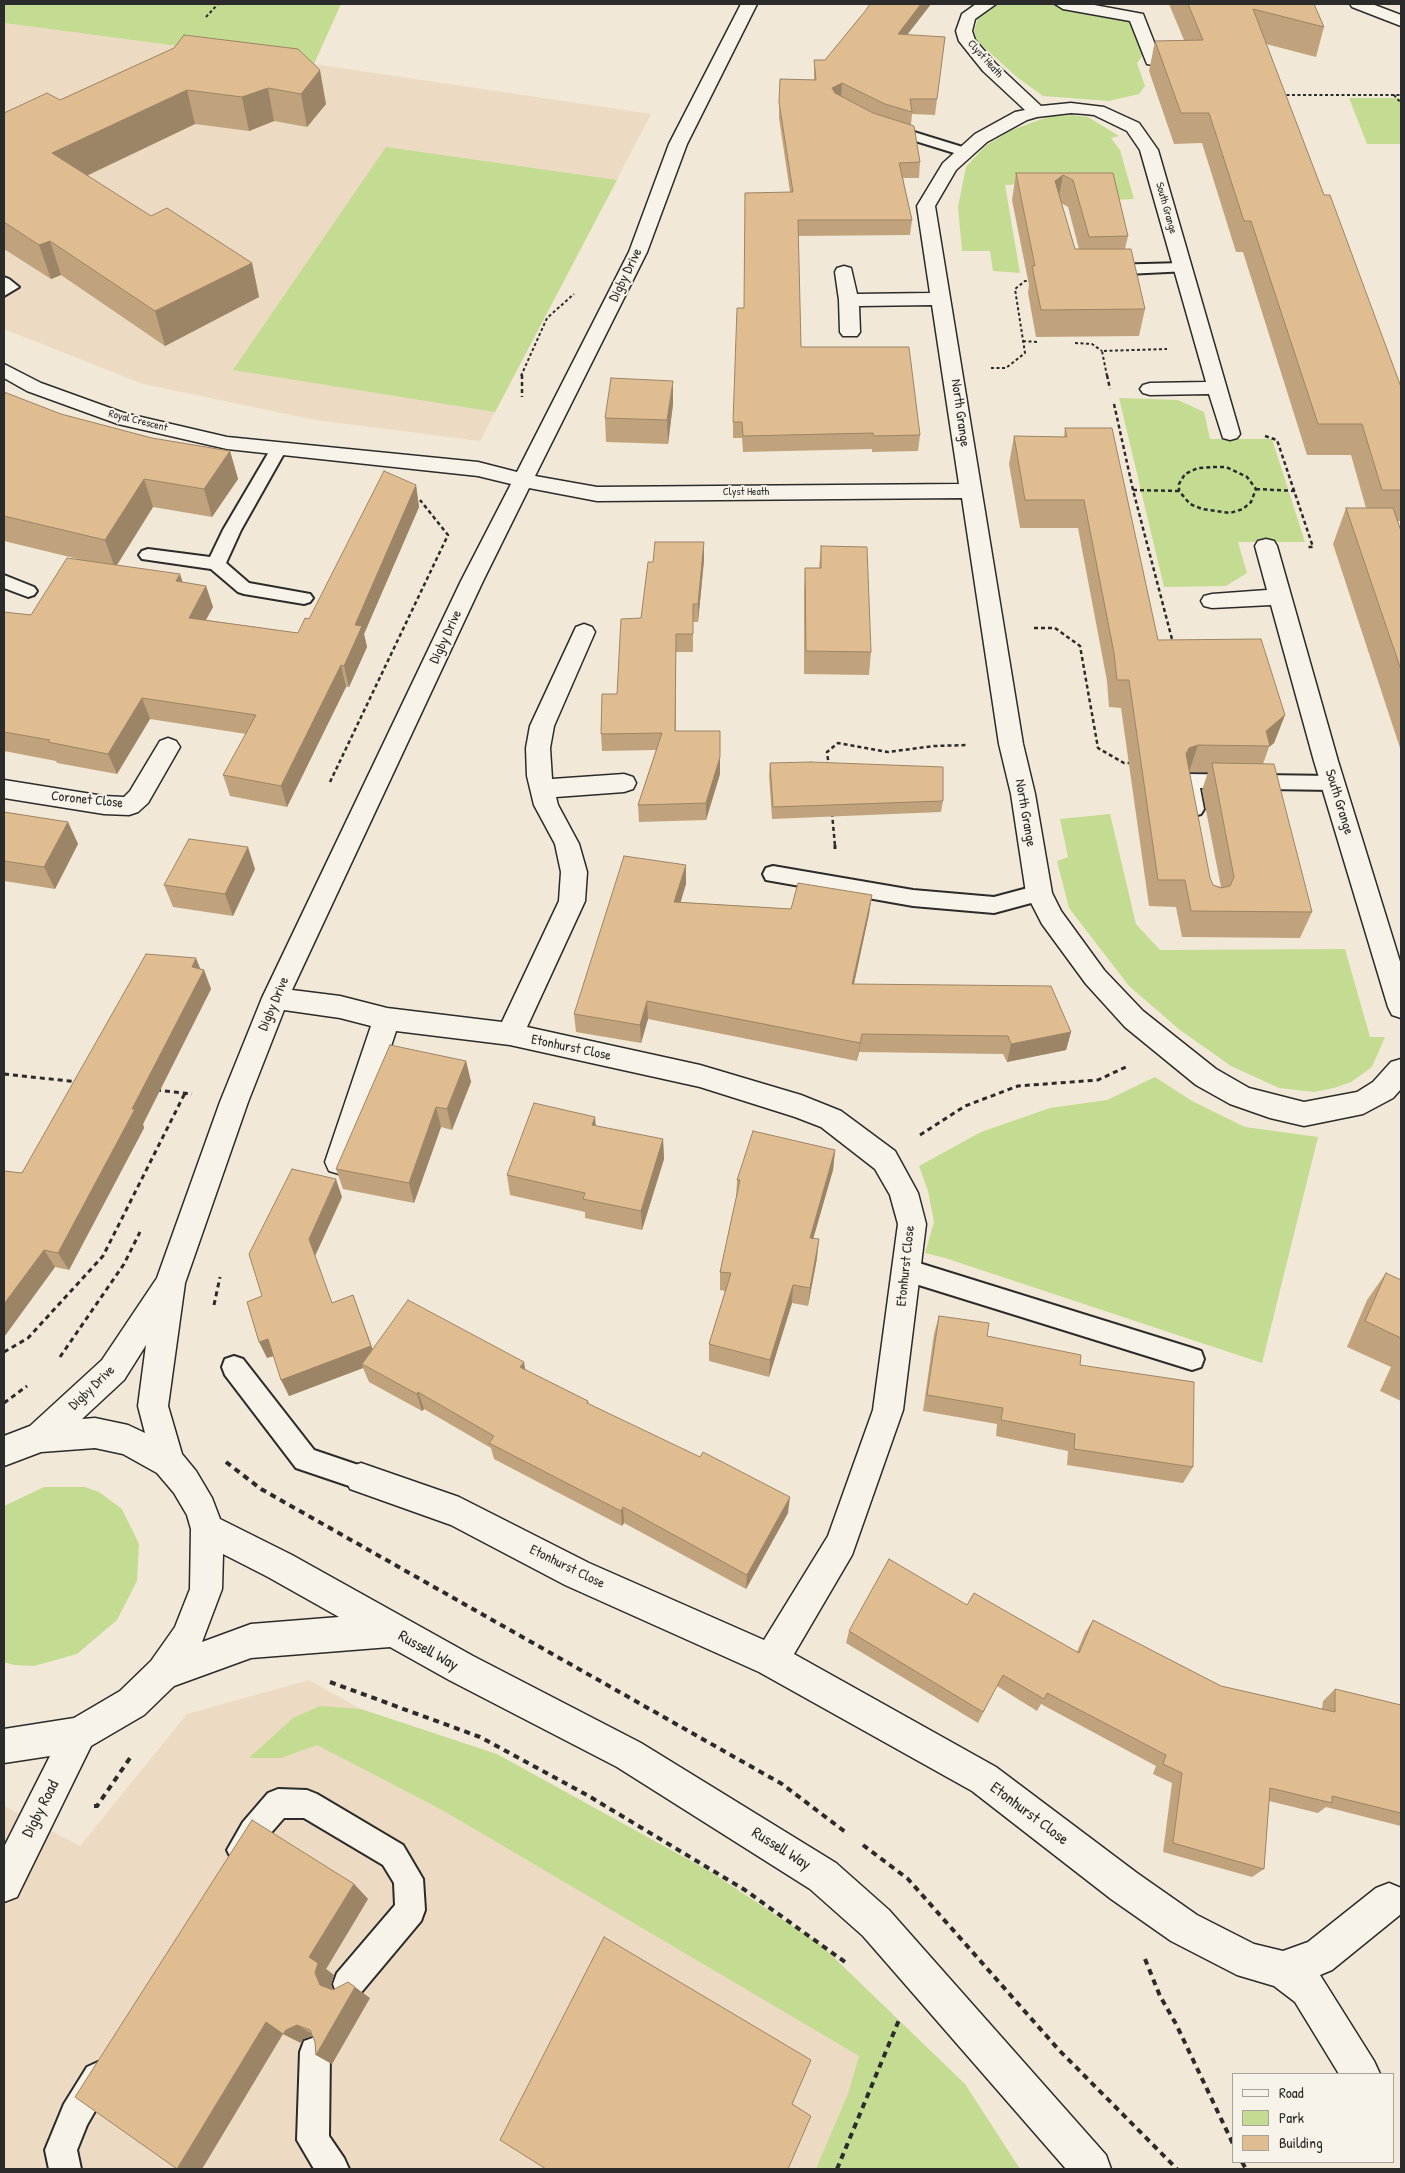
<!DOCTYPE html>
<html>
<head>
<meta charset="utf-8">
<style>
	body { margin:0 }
	#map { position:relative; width:1405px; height:2173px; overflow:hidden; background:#f2e8d7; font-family:"Patrick Hand",sans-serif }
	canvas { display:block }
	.frame { position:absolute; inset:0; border:5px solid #2b2b2b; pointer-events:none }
	.legend { position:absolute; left:1232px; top:2073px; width:162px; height:90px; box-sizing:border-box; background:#f7f3e8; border:1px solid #a5a39c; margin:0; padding:6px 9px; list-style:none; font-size:15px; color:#2b2b2b }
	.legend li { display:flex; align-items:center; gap:10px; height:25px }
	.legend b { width:25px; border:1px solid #a5a39c }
</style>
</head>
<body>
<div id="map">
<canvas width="1405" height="2173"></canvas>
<div class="frame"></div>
<ul class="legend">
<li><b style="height:6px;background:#f7f3e8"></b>Road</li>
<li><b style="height:14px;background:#c3dc92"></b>Park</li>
<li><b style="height:14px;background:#dfbd91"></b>Building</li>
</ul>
</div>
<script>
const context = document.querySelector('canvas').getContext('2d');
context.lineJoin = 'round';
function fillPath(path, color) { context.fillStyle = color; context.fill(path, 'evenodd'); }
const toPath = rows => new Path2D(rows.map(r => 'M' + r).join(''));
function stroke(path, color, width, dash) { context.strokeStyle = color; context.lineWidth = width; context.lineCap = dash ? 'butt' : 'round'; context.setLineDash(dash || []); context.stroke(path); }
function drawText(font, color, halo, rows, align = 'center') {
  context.font = font + ' "Patrick Hand",sans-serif'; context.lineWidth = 4; context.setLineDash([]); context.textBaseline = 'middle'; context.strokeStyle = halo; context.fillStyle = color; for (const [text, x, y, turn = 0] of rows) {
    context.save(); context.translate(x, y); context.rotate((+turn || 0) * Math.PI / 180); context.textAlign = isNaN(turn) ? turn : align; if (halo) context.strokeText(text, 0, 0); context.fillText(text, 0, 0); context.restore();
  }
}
fillPath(toPath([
	[4,23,314,64,651,114,480,441,316,420,143,384,4,329],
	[309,1680,373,1716,495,1758,1017,2169,4,2169,4,1806,80,1846,187,1714]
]), '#ecdbc2');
fillPath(toPath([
	[4,4,341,4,314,64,4,23],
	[1003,4,1047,4,1133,21,1144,54,1137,63,1145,86,1139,94,1109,101,1043,96,1018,78,977,41,974,30,978,19,990,7],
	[1349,98,1401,98,1401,144,1367,144],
	[1071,115,1088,117,1119,136,1111,138,1120,150,1134,199,1113,200,1106,180,1005,185,1020,273,993,271,990,251,962,251,958,207,966,167,985,146,1012,130,1050,116],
	[386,147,617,180,495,412,233,370],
	[1119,398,1178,400,1204,412,1210,439,1272,439,1305,542,1238,542,1247,573,1226,586,1164,587],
	[1110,814,1136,924,1160,950,1345,949,1370,1037,1385,1037,1372,1067,1351,1082,1334,1088,1314,1092,1279,1088,1231,1066,1180,1030,1129,986,1069,908,1057,861,1068,857,1060,819],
	[1155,1077,1192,1101,1245,1127,1318,1137,1262,1363,945,1258,925,1253,934,1222,928,1191,919,1166,981,1132,1050,1108,1107,1100],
	[44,1487,85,1487,99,1492,122,1509,139,1544,137,1581,117,1620,77,1654,34,1666,14,1665,4,1662,4,1506],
	[320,1706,361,1709,497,1754,711,1872,821,1945,965,2084,1020,2169,816,2169,848,2094,859,2056,444,1811,317,1745,281,1758,249,1758,293,1718]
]), '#c3dc92');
const lane = toPath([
	[888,124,969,149,971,152,964,156,883,131,881,128,883,125,888,124],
	[1183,263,1188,265,1191,268,1188,271,1106,275,1098,270,1106,265,1183,263],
	[4,277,9,279,19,287,4,296,4,277],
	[278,445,284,446,286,450,241,530,226,563,249,583,310,594,313,598,310,602,304,604,244,594,238,592,211,569,142,559,139,555,142,551,148,549,210,557,223,530,270,450,272,446,278,445],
	[4,575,34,587,37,591,34,595,28,597,4,588,4,575],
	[1189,774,1333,776,1340,778,1343,783,1340,788,1333,790,1200,788,1204,809,1201,814,1194,816,1187,814,1184,809,1179,781,1182,776,1189,774],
	[773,866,913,890,994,897,1039,885,1046,887,1049,893,1046,899,994,913,913,906,766,880,763,874,766,868,773,866],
	[906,1259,1192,1348,1201,1351,1204,1359,1201,1367,1192,1370,906,1281,897,1278,894,1270,897,1262,906,1259],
	[234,1356,243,1359,314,1450,370,1469,374,1478,370,1487,361,1490,296,1468,225,1375,222,1367,225,1359,234,1356],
	[278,1789,307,1790,317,1794,403,1845,423,1879,425,1910,421,1921,359,1995,348,1999,337,1995,333,1984,337,1973,395,1905,394,1883,383,1865,304,1818,284,1818,263,1842,252,1860,242,1865,232,1860,227,1850,243,1822,268,1793,278,1789],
	[315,2037,326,2041,330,2052,329,2136,344,2158,349,2169,314,2169,297,2140,300,2052,304,2041,315,2037],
	[98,2062,109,2067,114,2078,87,2125,77,2150,81,2169,49,2169,45,2150,64,2104,87,2067,98,2062]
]);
const street = toPath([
	[741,4,757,4,687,144,647,252,535,476,597,487,959,484,932,305,859,306,860,332,857,336,843,336,840,332,839,300,835,272,837,268,844,266,851,268,857,294,930,293,917,206,943,163,975,134,1015,112,1025,110,983,71,959,41,956,31,962,14,976,4,996,4,975,19,972,31,975,40,995,63,1041,106,1071,103,1104,107,1139,123,1158,150,1240,434,1237,438,1230,440,1223,438,1209,394,1150,395,1143,393,1140,389,1143,385,1150,383,1206,382,1140,150,1127,131,1094,115,1085,114,1071,113,1037,117,1027,120,987,142,956,170,935,206,1023,744,1035,794,1052,893,1061,911,1104,970,1143,1011,1216,1069,1249,1088,1304,1102,1357,1092,1373,1082,1391,1062,1401,1059,1401,1089,1393,1098,1363,1114,1304,1126,1270,1118,1230,1104,1196,1085,1125,1027,1086,984,1042,924,1026,893,1011,794,999,744,962,498,597,501,529,488,483,581,292,990,340,996,387,1008,502,1022,559,901,561,872,555,844,534,805,527,776,526,748,530,726,576,627,584,624,592,627,595,632,554,726,550,748,552,779,624,774,633,777,636,783,633,789,624,792,556,797,558,805,579,844,587,872,585,901,527,1027,700,1065,801,1095,841,1111,895,1151,918,1193,926,1224,903,1410,852,1555,794,1654,996,1767,1137,1873,1197,1915,1254,1944,1283,1951,1308,1942,1376,1888,1389,1883,1401,1888,1401,1914,1332,1970,1320,1975,1374,2061,1380,2074,1339,2074,1295,2002,1274,1986,1237,1975,1171,1941,1111,1899,972,1791,759,1672,565,1585,451,1525,350,1489,345,1478,350,1467,361,1463,459,1497,589,1563,764,1640,828,1536,873,1410,898,1224,890,1195,875,1169,821,1127,795,1117,700,1087,510,1045,396,1031,353,1162,349,1171,339,1174,329,1171,325,1162,371,1026,340,1018,284,1010,248,1102,185,1283,168,1406,182,1454,196,1471,212,1498,220,1519,292,1555,473,1656,641,1743,836,1863,889,1910,1106,2155,1111,2169,1066,2169,863,1936,810,1889,617,1767,449,1680,390,1647,251,1658,174,1686,144,1715,91,1746,17,1897,4,1902,4,1847,50,1756,4,1763,4,1729,74,1718,120,1691,151,1661,175,1627,190,1589,191,1529,187,1515,174,1493,157,1473,123,1454,95,1448,41,1452,4,1466,4,1436,30,1426,102,1360,157,1278,220,1102,262,998,461,581,511,484,478,476,227,449,118,424,27,391,4,378,4,364,41,383,124,413,227,437,478,462,517,472,629,252,669,144,741,4],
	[146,1345,138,1406,145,1433,128,1425,95,1418,82,1419,124,1380,146,1345],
	[223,1554,268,1577,339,1617,251,1624,202,1642,222,1589,223,1554],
	[1055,4,1089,4,1143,14,1161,60,1159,64,1153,65,1147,64,1130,21,1063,9,1055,4],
	[1350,4,1372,4,1401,15,1401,26,1352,7,1350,4],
	[1266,539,1274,541,1277,546,1338,761,1401,965,1401,1018,1392,1015,1388,1007,1314,761,1271,605,1212,608,1204,606,1201,601,1204,596,1212,594,1267,590,1255,546,1258,541,1266,539],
	[168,738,176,741,180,747,148,803,138,812,129,815,104,814,4,798,4,780,104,796,124,797,130,791,160,741,168,738]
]);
stroke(lane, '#2b2b2b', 4);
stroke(street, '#2b2b2b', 3);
stroke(toPath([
	[206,17,218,4],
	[1281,95,1401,95],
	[1394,95,1401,103],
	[1023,341,1037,342],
	[1075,343,1092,344,1102,351],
	[991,368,1006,368,1025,353,1015,289,1025,281,1032,281],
	[521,376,547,318,574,294],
	[1107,376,1102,351,1167,349]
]), '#2b2b2b', 2, [3, 2.5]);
stroke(toPath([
	[522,375,522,397],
	[1107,375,1110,389],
	[1114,404,1133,490,1173,643],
	[1265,436,1277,440,1313,547,1307,547],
	[1213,467,1226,467,1247,477,1256,489,1251,502,1243,509,1230,513,1202,509,1190,504,1179,491,1179,484,1185,474,1198,468,1213,467],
	[1256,489,1296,491],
	[1133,490,1179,491],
	[1034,628,1055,628,1080,646,1098,748,1124,763,1132,763],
	[829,767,827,752,838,743,888,752,934,746,968,745],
	[330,782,448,535,420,500],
	[832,813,835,846]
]), '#2b2b2b', 2.5, [4, 3]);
stroke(toPath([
	[835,845,835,849],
	[4,1074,78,1082],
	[156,1090,192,1094],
	[920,1135,965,1106,1018,1086,1098,1080,1128,1066],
	[214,1305,220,1277],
	[4,1352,28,1338,103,1256,185,1093],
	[60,1357,124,1264,140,1232],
	[4,1403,27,1386]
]), '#2b2b2b', 3, [5, 4]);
stroke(toPath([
	[226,1462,261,1489,782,1784,848,1834],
	[330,1682,480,1737,587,1795,745,1890,845,1962],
	[94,1806,97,1806,130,1758],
	[863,1845,908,1879,1058,2049,1177,2169],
	[1145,1959,1160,1996,1176,2024,1234,2146],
	[1242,2162,1246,2169],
	[837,2169,899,2020]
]), '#2b2b2b', 4, [6, 5]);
fillPath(lane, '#f7f3e8');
fillPath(street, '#f7f3e8');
fillPath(toPath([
	[870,4,931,4,907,35,945,37,935,115,912,114,911,125,920,162,919,178,903,178,912,220,910,235,798,236,801,347,920,435,918,451,872,452,872,449,743,452,742,438,733,438,733,422,790,192,779,118,780,79,814,80,814,60,825,60,866,10],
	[1169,4,1314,4,1324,27,1316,57,1266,44,1324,195,1401,387,1401,521,1398,521,1401,531,1401,751,1333,544,1346,508,1366,508,1351,455,1307,455,1243,252,1236,252,1202,143,1174,144,1149,71,1155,41,1184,40],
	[184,35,326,104,307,127,274,121,249,131,195,124,87,176,151,216,252,263,259,297,165,346,61,275,51,279,4,249,4,113,60,100,174,48],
	[1016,173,1113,173,1128,236,1125,249,1145,309,1139,336,1036,337,1028,293,1029,285,1012,200],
	[1061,203,1068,207,1079,249,1075,249],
	[4,392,61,414,152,438,230,451,238,479,212,517,153,507,117,565,183,582,206,586,213,607,206,620,298,633,416,485,419,507,364,634,367,647,349,687,346,687,287,807,230,796,223,775,246,734,150,719,117,774,57,763,56,761,4,751,4,612,31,615,78,559,4,541],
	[673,404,668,444,606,442,605,418],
	[1065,428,1158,640,1285,715,1274,743,1269,747,1263,764,1312,912,1300,938,1182,937,1176,907,1149,906,1121,708,1109,707,1107,681,1078,528,1020,528,1009,464,1014,436,1064,437],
	[1189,772,1208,772,1202,790,1221,887,1213,885,1210,878],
	[704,542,704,560,698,622,693,622,693,652,676,652,676,731,720,774,706,820,639,822,638,805,656,750,602,751,601,734,617,694,641,618,653,562],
	[821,546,871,652,869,675,804,674,804,592,805,568,819,568],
	[770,763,943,801,941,812,772,819,769,775],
	[4,812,68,822,78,844,55,889,4,881],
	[686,865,686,884,680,902,791,909,872,895,869,914,854,984,1071,1032,1066,1050,1007,1062,1003,1054,859,1052,857,1061,648,1019,641,1043,576,1032,574,1014],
	[255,869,233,916,173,907,164,885],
	[201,969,204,970,211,989,143,1124,144,1128,69,1270,55,1267,4,1337,4,1171,22,1173],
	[466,1061,471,1082,452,1130,441,1127,414,1203,343,1189,336,1169],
	[596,1126,663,1139,664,1159,642,1230,585,1218,585,1212,510,1195,507,1175],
	[835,1150,833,1170,813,1238,817,1258,808,1306,792,1303,769,1377,709,1361,709,1344,725,1291,720,1290,720,1272,736,1198,737,1180],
	[342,1197,315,1256,332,1303,353,1295,373,1350,526,1370,588,1401,589,1404,788,1513,746,1589,624,1523,622,1526,494,1459,491,1448,424,1409,422,1411,369,1382,363,1368,289,1396,274,1356,267,1358,262,1296],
	[1386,1273,1401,1280,1401,1401,1380,1391,1391,1367,1347,1347,1367,1300],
	[939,1316,987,1336,1080,1365,1193,1467,1183,1483,1067,1465,1068,1451,996,1436,997,1424,923,1411,934,1334],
	[967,1605,1077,1652,1085,1633,1093,1620,1221,1686,1322,1709,1323,1701,1335,1689,1401,1705,1401,1826,1326,1807,1318,1813,1269,1801,1264,1869,1252,1877,1163,1852,1172,1783,1153,1774,1156,1766,1041,1704,1037,1711,997,1686,978,1723,846,1643,849,1631],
	[354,1884,368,1899,326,1969,334,1975,331,1985,333,1989,370,1998,332,2064,316,2055,315,2042,313,2036,303,2039,301,2043,283,2034,202,2169]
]), '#c0a37d');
fillPath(toPath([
	[921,4,931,4,896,49,898,34],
	[320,70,326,104,307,127,301,94],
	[842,83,841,98,831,104,832,88],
	[268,88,274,121,249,131,242,97],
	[187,90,195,124,62,187,52,153],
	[1063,175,1058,201,1055,181],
	[50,241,61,275,51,279,39,245],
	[252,263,259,297,165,346,155,311],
	[673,381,673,404,668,444,667,420],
	[230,451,238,479,212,517,204,489],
	[144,479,153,507,115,568,105,540],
	[416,485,419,507,364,634,367,647,349,687,344,666,355,625],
	[704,542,704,560,698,622,698,604],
	[180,574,187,595,176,581],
	[206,586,213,607,195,639,189,618],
	[341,665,346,687,287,807,281,786],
	[142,698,150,719,117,774,108,754],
	[1285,715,1274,743,1269,747,1270,746,1266,731],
	[1198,745,1189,772,1186,754,1189,748],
	[720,757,720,774,706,820,706,803],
	[68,822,78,844,55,889,44,867],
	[248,847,255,869,233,916,225,894],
	[686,865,686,884,675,921,674,902],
	[872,895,869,914,850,1002,852,984],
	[196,958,202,973,204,970,211,989,143,1124,144,1128,69,1270,58,1253],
	[647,1001,648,1019,641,1043,640,1025],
	[1071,1032,1066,1050,1007,1062,1011,1044],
	[862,1034,859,1052,857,1061,860,1043],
	[466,1061,471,1082,452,1130,447,1109],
	[436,1107,441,1127,414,1203,409,1183],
	[595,1117,597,1137,592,1125],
	[663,1139,664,1159,642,1230,641,1211],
	[835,1150,833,1170,808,1257,810,1238],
	[336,1179,342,1197,315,1256,338,1320,309,1239],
	[819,1239,817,1258,808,1306,810,1288],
	[44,1250,55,1267,4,1337,4,1304],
	[793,1285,792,1303,769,1377,770,1360],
	[353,1295,377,1362,362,1364,363,1368,289,1396,281,1380],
	[268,1339,276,1355,267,1358,259,1342],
	[524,1362,527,1379,520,1367],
	[418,1392,424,1409,422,1411,417,1394],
	[790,1497,788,1513,746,1589,747,1575],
	[623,1507,624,1523,622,1526,621,1511],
	[354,1884,368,1899,326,1969,334,1975,331,1985,336,1997,320,1985,309,1957],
	[355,1987,370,1998,332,2064,316,2055],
	[266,2022,284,2032,202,2169,177,2169],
	[297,2025,314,2035,303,2039,301,2043,283,2034,286,2030]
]), '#9c8466');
const building = toPath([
	[870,4,921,4,898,34,945,37,937,99,910,99,912,112,885,104,842,83,832,88,835,93,873,113,914,126,920,162,899,163,912,220,798,220,801,347,909,347,920,435,874,436,873,433,743,436,742,422,733,422,737,308,744,308,745,193,793,192,779,102,780,79,816,80,814,60,825,60,866,10,870,4],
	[1188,4,1314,4,1324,27,1253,9,1324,195,1330,195,1401,387,1401,490,1382,490,1362,424,1318,424,1251,221,1244,221,1209,113,1181,113,1155,41,1203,40,1188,4],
	[184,35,298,49,320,70,301,94,268,88,242,97,187,90,52,153,151,216,167,208,252,263,155,311,50,241,39,245,4,222,4,113,47,93,60,100,174,48,184,35],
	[1016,173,1113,173,1128,236,1089,237,1073,180,1063,175,1055,181,1075,249,1131,249,1145,309,1041,310,1032,266,1035,266,1016,173],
	[611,378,673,381,667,420,605,418,611,378],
	[4,392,61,414,152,438,230,451,204,489,144,479,105,540,4,516,4,392],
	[1065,428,1112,428,1158,640,1261,639,1285,715,1266,731,1270,746,1198,745,1189,748,1186,754,1210,878,1213,885,1221,888,1230,886,1234,877,1212,763,1274,764,1312,912,1191,911,1185,880,1158,880,1129,680,1117,680,1114,653,1084,500,1025,500,1014,436,1067,437,1065,428],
	[384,471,416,485,355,625,362,626,344,666,341,665,281,786,223,775,256,715,142,698,108,754,48,742,50,740,4,732,4,612,31,615,67,558,180,574,176,581,206,586,189,618,298,633,305,618,309,619,384,471],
	[1346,508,1393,508,1401,531,1401,670,1346,508],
	[655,542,704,542,698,604,693,604,693,634,676,634,675,731,720,731,720,757,706,803,638,805,662,733,601,734,602,694,617,694,621,619,641,618,648,562,653,562,655,542],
	[821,546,867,547,871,652,806,651,805,568,821,568,821,546],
	[811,762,943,767,943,801,773,807,770,763,811,762],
	[4,812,68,822,44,867,4,861,4,812],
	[189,839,248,847,225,894,164,885,189,839],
	[624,856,686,865,674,902,791,909,798,883,872,895,852,984,1051,986,1071,1032,1011,1044,1008,1036,862,1034,860,1043,647,1001,640,1025,574,1014,624,856],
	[146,954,196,958,192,967,204,970,132,1109,135,1109,58,1253,44,1250,4,1304,4,1171,22,1173,146,954],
	[390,1045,466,1061,447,1109,436,1107,409,1183,336,1169,390,1045],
	[534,1103,595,1117,592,1125,663,1139,641,1211,583,1199,585,1193,507,1175,534,1103],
	[753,1131,835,1150,810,1238,819,1239,810,1288,793,1285,770,1360,709,1344,731,1273,720,1272,740,1180,737,1180,753,1131],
	[292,1169,336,1179,309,1239,332,1303,353,1295,371,1346,281,1380,268,1339,259,1342,247,1302,262,1296,249,1254,292,1169],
	[1386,1273,1401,1280,1401,1338,1365,1321,1386,1273],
	[408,1300,524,1362,520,1367,588,1401,587,1403,700,1457,703,1452,790,1497,747,1575,623,1507,621,1511,489,1443,494,1436,418,1392,417,1394,362,1364,408,1300],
	[939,1316,989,1323,987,1336,1081,1355,1080,1365,1194,1382,1193,1467,1074,1449,1075,1434,1001,1420,1003,1408,927,1395,939,1316],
	[889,1559,967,1605,974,1593,1079,1653,1093,1620,1221,1686,1335,1712,1335,1689,1401,1705,1401,1813,1332,1796,1332,1803,1270,1788,1264,1869,1173,1843,1182,1773,1163,1764,1166,1755,1047,1693,1044,1699,1003,1675,983,1712,849,1631,889,1559],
	[252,1820,354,1884,309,1957,318,1963,315,1973,320,1985,333,1990,348,1982,355,1987,316,2055,315,2042,310,2030,297,2025,286,2030,283,2034,266,2022,177,2169,75,2097,252,1820],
	[604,1937,811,2060,792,2104,811,2116,788,2169,546,2169,500,2140,604,1937]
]);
fillPath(building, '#dfbd91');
stroke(building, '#9c8466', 1);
drawText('11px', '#2b2b2b', '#f7f3e8', [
	["Clyst Heath",985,59,48],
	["South Grange",1166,208,74],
	["Royal Crescent",138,421,14],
	["Clyst Heath",746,492]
]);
drawText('14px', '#2b2b2b', '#f7f3e8', [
	["Digby Drive",626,275,-64],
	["North Grange",960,413,82],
	["Digby Drive",446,637,-65],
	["Coronet Close",87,800,6],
	["South Grange",1339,802,73],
	["North Grange",1025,813,80],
	["Digby Drive",274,1004,-67],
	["Etonhurst Close",571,1048,12],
	["Etonhurst Close",906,1266,-84],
	["Digby Drive",92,1388,-44],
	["Etonhurst Close",567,1567,26]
]);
drawText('16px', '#2b2b2b', '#f7f3e8', [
	["Russell Way",428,1651,29],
	["Digby Road",41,1809,-63],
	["Etonhurst Close",1029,1814,37],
	["Russell Way",781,1849,32]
]);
</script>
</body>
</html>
